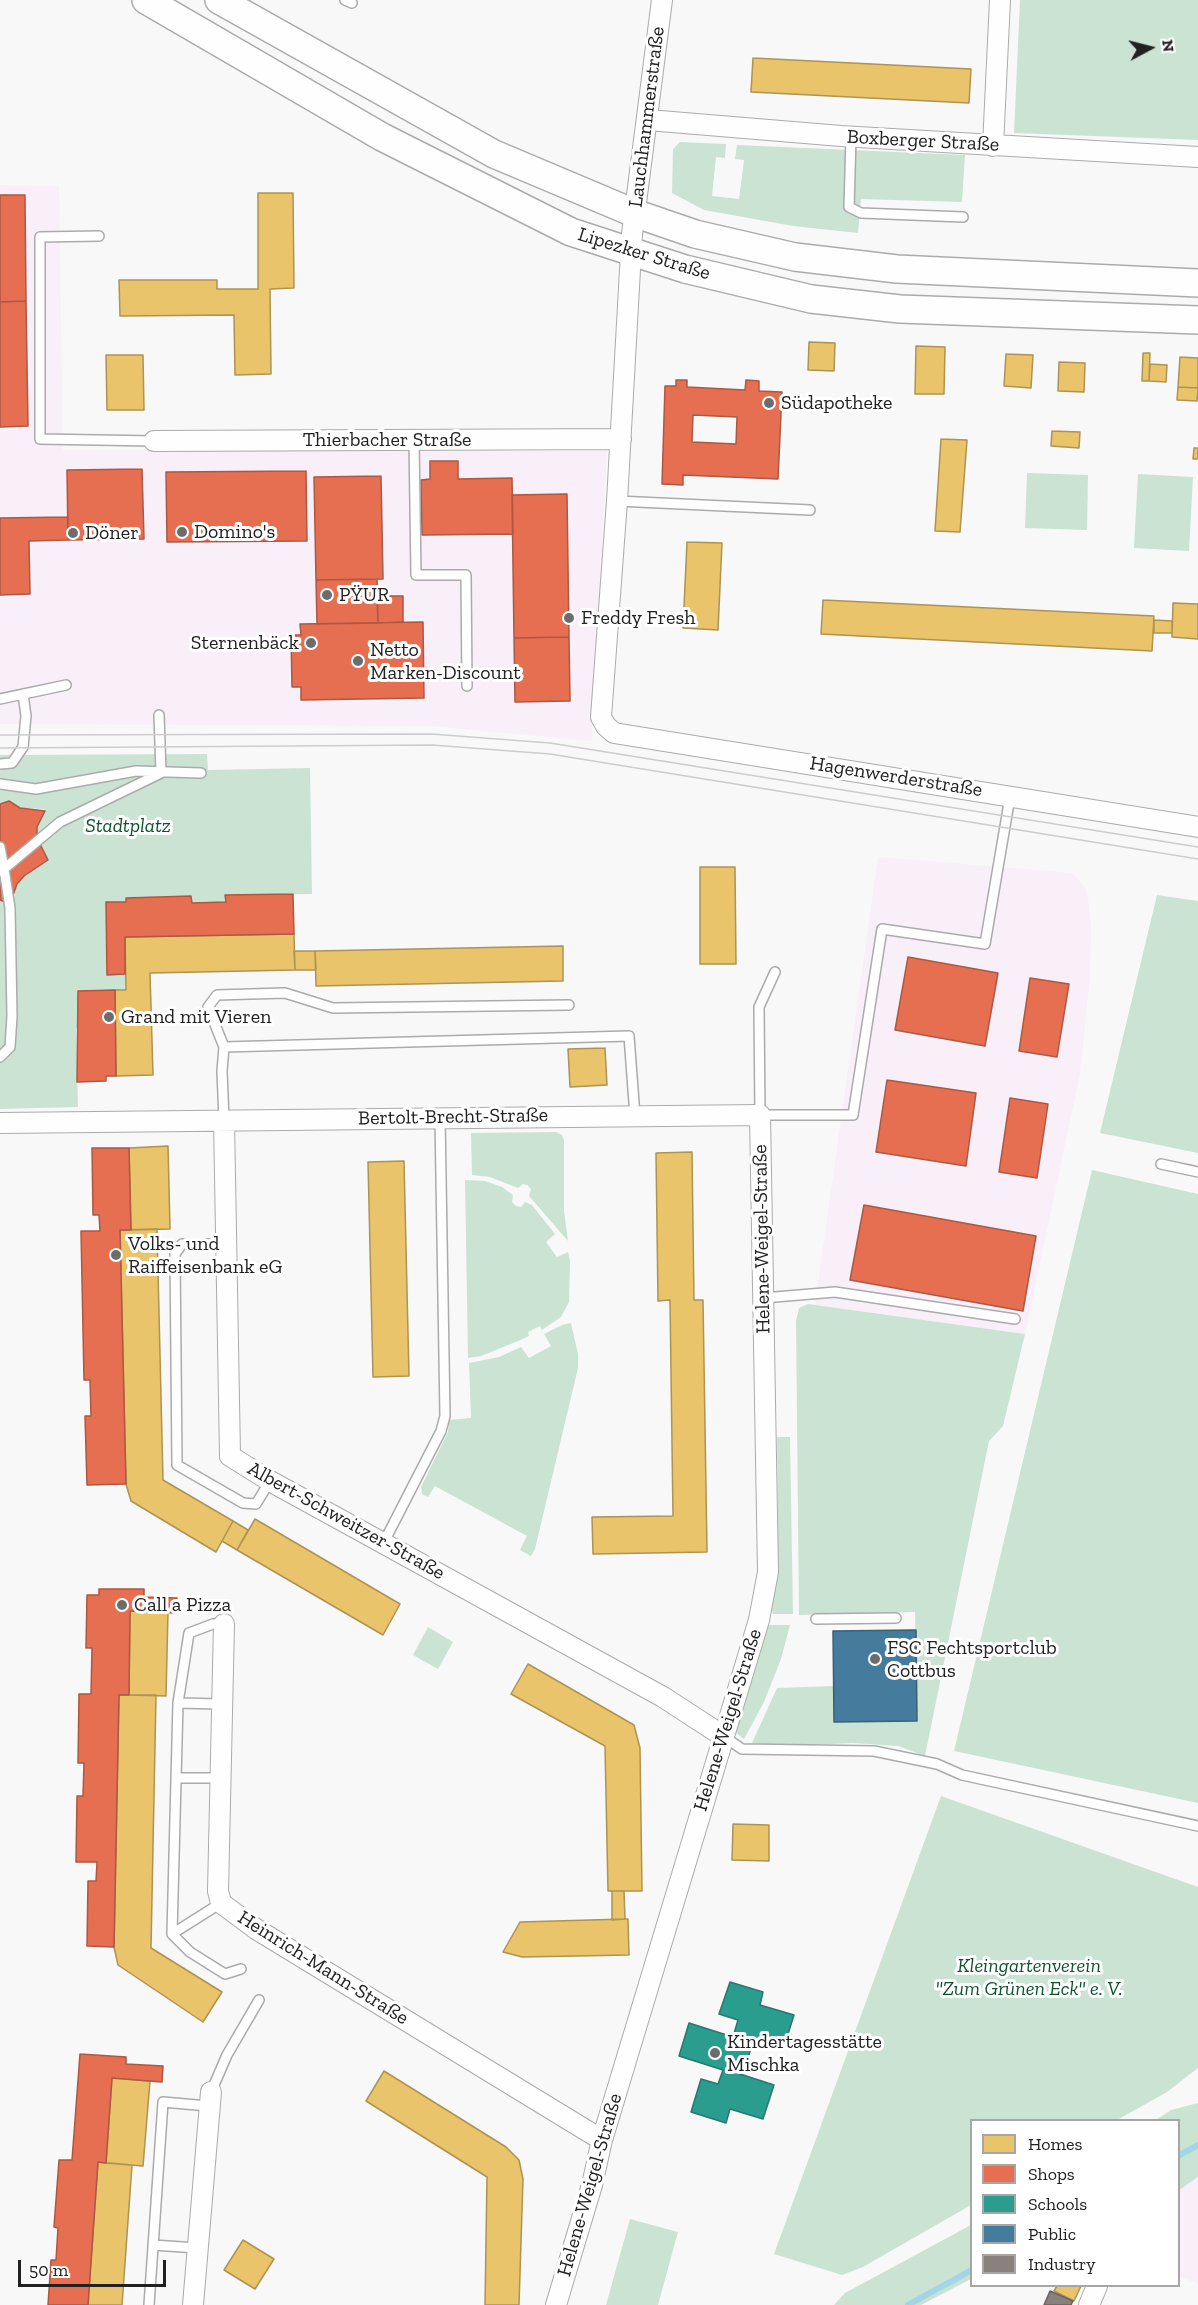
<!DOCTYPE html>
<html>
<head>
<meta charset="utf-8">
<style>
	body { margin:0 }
	#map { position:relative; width:1198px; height:2305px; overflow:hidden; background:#f8f8f8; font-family:"Zilla Slab",serif }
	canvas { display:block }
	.legend { position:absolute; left:970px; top:2119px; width:210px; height:168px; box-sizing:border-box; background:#fff; border:2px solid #a6a6a7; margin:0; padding:8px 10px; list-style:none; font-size:18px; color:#212122 }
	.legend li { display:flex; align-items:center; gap:12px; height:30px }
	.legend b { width:30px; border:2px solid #a6a6a7 }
	.north { position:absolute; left:1120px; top:18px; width:60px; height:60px; -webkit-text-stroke:4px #fff; paint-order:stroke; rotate:83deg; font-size:16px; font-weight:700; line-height:24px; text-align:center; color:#212122 }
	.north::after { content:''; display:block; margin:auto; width:21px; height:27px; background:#212122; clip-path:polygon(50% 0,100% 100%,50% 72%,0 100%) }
	.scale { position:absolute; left:18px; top:2260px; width:148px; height:27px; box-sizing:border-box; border:3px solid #212122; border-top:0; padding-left:8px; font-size:18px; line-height:21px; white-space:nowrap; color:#212122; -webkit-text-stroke:4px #fff; paint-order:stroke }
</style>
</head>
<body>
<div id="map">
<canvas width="1198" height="2305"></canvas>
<ul class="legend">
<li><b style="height:16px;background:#e9c46a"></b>Homes</li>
<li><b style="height:16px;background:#e76f51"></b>Shops</li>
<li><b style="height:16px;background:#2a9d8f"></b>Schools</li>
<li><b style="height:16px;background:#457b9d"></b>Public</li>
<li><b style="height:16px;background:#8a817c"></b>Industry</li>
</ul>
<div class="north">N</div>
<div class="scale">50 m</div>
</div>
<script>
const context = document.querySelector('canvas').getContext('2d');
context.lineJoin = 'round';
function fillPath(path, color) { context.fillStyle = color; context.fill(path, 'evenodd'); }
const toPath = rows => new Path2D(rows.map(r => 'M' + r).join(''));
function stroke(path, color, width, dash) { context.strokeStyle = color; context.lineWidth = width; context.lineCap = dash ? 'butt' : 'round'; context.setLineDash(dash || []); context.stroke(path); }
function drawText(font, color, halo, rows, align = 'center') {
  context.font = font + ' "Zilla Slab",serif'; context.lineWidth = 6; context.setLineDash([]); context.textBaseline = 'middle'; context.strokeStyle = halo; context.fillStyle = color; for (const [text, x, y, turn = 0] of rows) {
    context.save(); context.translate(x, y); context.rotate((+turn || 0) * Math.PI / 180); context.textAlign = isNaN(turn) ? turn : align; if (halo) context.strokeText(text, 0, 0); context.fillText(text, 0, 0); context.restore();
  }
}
fillPath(toPath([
	[0,185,59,186,63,450,607,451,592,741,429,726,0,724],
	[878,857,1073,873,1087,891,1091,922,1090,976,1080,1074,1025,1334,815,1305],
	[1198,2177,1198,2284,1179,2276,1178,2190]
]), '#f8eff9');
fillPath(toPath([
	[1020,0,1198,0,1198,140,1014,133],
	[680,142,726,144,725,158,716,157,712,196,739,199,744,160,735,159,737,145,965,155,962,202,861,199,858,233,793,226,704,210,672,193,673,149],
	[1027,473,1088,475,1087,530,1025,528],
	[1138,474,1193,477,1189,551,1134,548],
	[207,754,208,770,310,768,312,894,226,895,226,902,192,903,191,896,126,898,126,902,106,903,108,975,125,974,126,990,78,991,79,1028,76,1028,78,1107,0,1109,0,900,13,903,16,888,22,878,48,861,37,838,37,827,44,809,20,808,9,801,0,804,0,755],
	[1157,895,1198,901,1198,1153,1100,1133],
	[556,1132,562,1135,564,1140,564,1211,568,1241,529,1196,531,1189,527,1185,523,1184,518,1188,490,1177,472,1175,471,1133],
	[1092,1170,1198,1194,1198,1803,954,1751],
	[465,1180,485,1181,502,1187,513,1195,512,1202,516,1206,521,1207,525,1202,532,1205,555,1234,546,1242,557,1257,568,1252,570,1261,569,1302,561,1317,542,1330,540,1326,528,1332,529,1336,518,1341,481,1356,468,1358],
	[808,1304,1025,1334,1003,1426,989,1441,925,1756,898,1746,853,1743,788,1746,752,1743,777,1688,834,1686,835,1722,917,1721,915,1612,799,1615,796,1321,799,1308],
	[571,1323,578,1354,578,1368,535,1549,531,1556,520,1550,527,1536,435,1486,428,1497,422,1494,421,1487,448,1432,449,1420,471,1418,469,1363,499,1357,521,1347,529,1358,551,1346,544,1334,562,1325],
	[777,1437,790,1437,793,1614,773,1614,772,1611,767,1611,778,1515],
	[765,1625,790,1625,781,1659,764,1702,744,1739,736,1733],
	[428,1627,453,1642,438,1669,413,1655],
	[941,1796,1198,1887,1198,2068,1167,2092,1117,2120,972,2120,971,2205,863,2267,842,2275,774,2254],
	[1198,2103,1198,2177,1179,2190,1178,2120,1156,2120,1171,2110],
	[630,2219,678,2232,658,2305,606,2305],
	[971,2225,971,2279,921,2305,834,2305,845,2293]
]), '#cbe3d3');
const homes = toPath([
	[753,58,971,69,969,103,751,92,753,58],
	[258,193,293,193,294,288,270,289,271,374,235,375,234,315,120,316,119,280,217,280,217,289,258,289,258,193],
	[809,342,835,343,834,371,808,370,809,342],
	[916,346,945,347,944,394,915,394,916,346],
	[1143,353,1150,353,1149,381,1142,381,1143,353],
	[1006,354,1033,355,1031,388,1004,386,1006,354],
	[106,355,143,355,144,410,107,410,106,355],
	[1180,357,1198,358,1198,388,1178,387,1180,357],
	[1059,362,1085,363,1084,392,1058,391,1059,362],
	[1150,364,1167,365,1166,382,1149,381,1150,364],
	[1178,387,1198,388,1197,401,1177,400,1178,387],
	[1052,431,1080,432,1079,448,1051,446,1052,431],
	[941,439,967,440,960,532,935,531,941,439],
	[1194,448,1198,448,1198,459,1193,459,1194,448],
	[687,542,722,543,718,630,683,628,687,542],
	[823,600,1154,616,1152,651,821,634,823,600],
	[1173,603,1198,604,1198,639,1172,637,1173,603],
	[1154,620,1172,621,1172,633,1154,633,1154,620],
	[700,867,735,867,736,964,700,964,700,867],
	[294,934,295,970,150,973,153,1075,116,1076,115,990,126,990,125,937,294,934],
	[563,946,563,981,316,986,315,951,563,946],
	[294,951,315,951,316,970,295,970,294,951],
	[605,1048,607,1085,570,1087,568,1049,605,1048],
	[168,1146,170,1229,131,1230,129,1148,168,1146],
	[692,1152,694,1300,703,1300,707,1552,593,1554,592,1517,673,1516,670,1300,658,1301,656,1153,692,1152],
	[404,1161,409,1376,373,1377,368,1162,404,1161],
	[157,1229,163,1480,233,1521,216,1552,131,1501,126,1484,120,1230,157,1229],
	[255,1519,400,1604,383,1635,237,1550,255,1519],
	[233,1521,248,1530,237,1550,222,1541,233,1521],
	[130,1611,168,1612,166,1696,129,1695,130,1611],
	[528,1664,634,1725,640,1748,642,1891,608,1891,605,1746,511,1694,528,1664],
	[119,1695,156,1695,151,1948,222,1992,203,2022,118,1965,114,1947,119,1695],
	[733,1824,769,1825,769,1861,732,1860,733,1824],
	[612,1891,624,1891,625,1919,612,1920,612,1891],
	[625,1919,628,1919,629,1955,522,1957,503,1952,520,1922,625,1919],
	[384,2071,506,2147,519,2160,523,2179,519,2305,485,2305,487,2177,366,2101,384,2071],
	[112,2078,150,2081,143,2166,106,2163,112,2078],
	[98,2162,132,2165,122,2305,88,2305,98,2162],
	[243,2240,274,2259,255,2289,224,2270,243,2240],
	[1057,2286,1081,2286,1074,2301,1054,2291,1057,2286]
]);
fillPath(homes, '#e9c46a');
stroke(homes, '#ad9354', 1.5);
const shops = toPath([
	[0,195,25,195,26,301,0,302,0,195],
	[26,301,28,426,0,427,0,302,26,301],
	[676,380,687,380,687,387,745,390,746,380,759,381,759,391,782,392,778,479,683,475,683,485,662,484,665,386,676,386,676,380],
	[693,415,737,417,736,444,692,442,693,415],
	[430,461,458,461,458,479,512,478,513,534,422,535,421,480,430,479,430,461],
	[142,469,144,539,68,540,67,470,142,469],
	[306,471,307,541,167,542,166,472,306,471],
	[381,476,383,579,316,580,314,477,381,476],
	[567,494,569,637,514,638,512,495,567,494],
	[68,517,68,540,29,541,30,594,0,595,0,518,68,517],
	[377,579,378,623,317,624,316,580,377,579],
	[377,596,403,596,403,622,378,623,377,596],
	[423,622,424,698,301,700,301,687,292,687,291,635,301,635,300,624,423,622],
	[569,637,570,701,515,702,514,638,569,637],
	[9,801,20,808,45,811,37,827,37,838,48,860,24,876,17,884,10,904,0,900,0,804,9,801],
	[293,894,294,934,125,937,125,974,107,975,106,902,126,902,126,898,191,896,192,903,226,902,225,895,293,894],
	[908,957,998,973,985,1046,895,1030,908,957],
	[1030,978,1069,984,1057,1057,1019,1051,1030,978],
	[115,990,116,1076,106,1076,106,1081,77,1082,78,991,115,990],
	[887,1080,976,1093,966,1166,876,1152,887,1080],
	[1010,1098,1048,1104,1037,1178,999,1172,1010,1098],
	[92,1148,129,1148,131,1230,120,1230,126,1484,87,1485,85,1416,91,1416,90,1380,84,1380,81,1231,100,1231,99,1215,93,1215,92,1148],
	[864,1205,1036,1236,1023,1311,850,1280,864,1205],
	[99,1589,144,1589,144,1597,177,1598,176,1613,130,1611,129,1695,119,1695,114,1947,87,1946,88,1881,96,1881,97,1862,76,1862,77,1796,83,1796,84,1763,78,1763,79,1694,91,1694,92,1648,86,1648,87,1595,99,1595,99,1589],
	[80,2054,126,2057,126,2064,163,2066,162,2082,112,2078,106,2163,98,2162,88,2305,48,2305,51,2260,56,2260,58,2228,54,2227,59,2160,72,2160,80,2054]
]);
fillPath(shops, '#e76f51');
stroke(shops, '#ac5843', 1.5);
const schools = toPath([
	[730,1982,763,1992,760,2005,794,2015,783,2050,749,2039,747,2044,752,2045,744,2071,741,2070,740,2074,774,2085,763,2119,730,2109,726,2123,691,2112,701,2079,718,2084,723,2070,679,2056,689,2023,733,2037,738,2020,719,2014,730,1982]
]);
fillPath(schools, '#2a9d8f');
stroke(schools, '#27786e', 1.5);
const public = toPath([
	[916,1630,917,1721,834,1722,833,1631,916,1630]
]);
fillPath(public, '#457b9d');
stroke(public, '#3a6078', 1.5);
const industry = toPath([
	[1050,2291,1073,2301,1071,2305,1044,2305,1050,2291]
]);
fillPath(industry, '#8a817c');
stroke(industry, '#6a6461', 1.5);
stroke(toPath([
	[1178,2156,1198,2145],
	[908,2305,972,2270]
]), '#a2d6e6', 6);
const lane = toPath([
	[345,0,352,3],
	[851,137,849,207,861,213,963,217],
	[99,236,40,237,40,439,154,441],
	[414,440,416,575,466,575,467,686],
	[617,501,810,510],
	[0,699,66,685],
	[159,715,161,773],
	[0,764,12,763,23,747,26,716,23,694],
	[0,784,36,789,136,771,201,773],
	[0,847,4,869,60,822,161,773],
	[0,871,4,869,10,908,12,1016,10,1047,0,1057],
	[775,972,759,1007,760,1115,853,1115,882,929,985,944,1010,797],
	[224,1047,208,1007,217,995,285,993,333,1008,569,1005],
	[224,1120,222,1071,224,1047,629,1036,635,1116],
	[1161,1164,1198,1172],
	[226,1244,182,1244,175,1254,177,1465,243,1503,256,1504,270,1481],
	[763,1298,835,1292,1015,1319],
	[384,1542,441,1431,445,1416,440,1118],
	[816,1619,896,1618],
	[224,1624,213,1624,189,1633,178,1703,172,1934,190,1952,225,1974,241,1969],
	[178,1703,221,1704],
	[723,1736,742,1749,874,1751,937,1764,962,1775,1198,1826],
	[176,1778,220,1778],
	[172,1934,221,1903],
	[211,2092,227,2055,259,2000],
	[153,2245,197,2248],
	[149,2305,163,2102,208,2106]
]);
const street = toPath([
	[662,0,632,234,617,501,601,717,606,726,614,733,1198,827],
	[648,120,841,136,1198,157],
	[993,146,1000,0],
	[154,441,621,439],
	[224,1120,230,1456,270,1481,663,1697,723,1736],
	[0,1123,760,1115,768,1572,759,1620,602,2140,592,2185,556,2305],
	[224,1624,218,1891,221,1903,256,1929,602,2140],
	[193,2305,211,2092],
	[1089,2305,1097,2286]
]);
const secondary = toPath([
	[146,0,382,137,571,232,685,269,811,299,900,309,1198,320],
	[219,0,494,154,634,213,695,234,795,257,897,269,1198,283]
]);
stroke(lane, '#ababab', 12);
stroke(street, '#ababab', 22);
stroke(secondary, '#ababab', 30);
stroke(lane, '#fefefe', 9);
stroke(street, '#fefefe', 20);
stroke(secondary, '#fefefe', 27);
stroke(toPath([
	[0,735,431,734,550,743,1198,847],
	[0,748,432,745,550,754,1198,859]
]), '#cccccd', 1.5);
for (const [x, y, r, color] of [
	[769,403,6,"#6c6c6d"],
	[182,532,6,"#6c6c6d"],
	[73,533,6,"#6c6c6d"],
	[327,595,6,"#6c6c6d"],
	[569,618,6,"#6c6c6d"],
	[311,643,6,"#6c6c6d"],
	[358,661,6,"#6c6c6d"],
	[109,1017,6,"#6c6c6d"],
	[116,1255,6,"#6c6c6d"],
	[122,1605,6,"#6c6c6d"],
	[875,1659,6,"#6c6c6d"],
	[715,2053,6,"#6c6c6d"]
]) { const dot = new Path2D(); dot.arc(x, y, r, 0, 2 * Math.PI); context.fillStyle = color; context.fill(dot); stroke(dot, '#fff', 2); }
drawText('20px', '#212122', '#fff', [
	["Lauchhammerstraße",647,117,-83],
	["Boxberger Straße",923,141,3],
	["Lipezker Straße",644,254,17],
	["Thierbacher Straße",387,440],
	["Hagenwerderstraße",896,777,9],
	["Bertolt-Brecht-Straße",453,1117,-1],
	["Helene-Weigel-Straße",762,1239,-91],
	["Albert-Schweitzer-Straße",346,1521,29],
	["Helene-Weigel-Straße",728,1720,-73],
	["Heinrich-Mann-Straße",323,1968,32],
	["Helene-Weigel-Straße",590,2185,-74]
]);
drawText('20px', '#212122', '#fff', [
	["Südapotheke",781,403],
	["Domino's",194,532],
	["Döner",85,533],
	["PŸUR",339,595],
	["Freddy Fresh",581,618],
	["Sternenbäck",299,643,"right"],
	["Netto",370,650],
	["Marken-Discount",370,673],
	["Grand mit Vieren",121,1017],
	["Volks- und",128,1244],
	["Raiffeisenbank eG",128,1267],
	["Call a Pizza",134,1605],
	["FSC Fechtsportclub",887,1648],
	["Cottbus",887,1671],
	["Kindertagesstätte",727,2042],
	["Mischka",727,2065]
], 'left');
drawText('italic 20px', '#0f522e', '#fff', [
	["Stadtplatz",128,826],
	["Kleingartenverein",1029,1966],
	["\"Zum Grünen Eck\" e. V.",1029,1989]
]);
</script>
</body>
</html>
